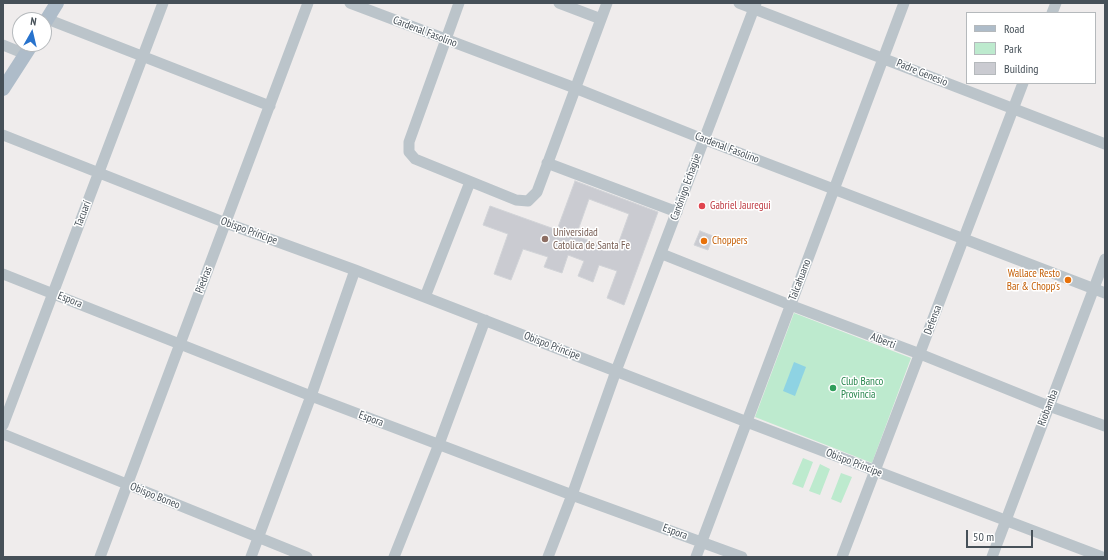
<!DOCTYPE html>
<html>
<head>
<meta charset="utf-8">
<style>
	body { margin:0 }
	#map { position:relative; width:1108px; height:560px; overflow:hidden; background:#efecec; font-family:"PT Sans Narrow",sans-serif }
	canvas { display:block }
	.frame { position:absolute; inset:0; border:4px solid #465058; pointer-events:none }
	.legend { position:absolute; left:966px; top:12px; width:130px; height:72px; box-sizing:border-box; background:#fff; border:1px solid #b5b9bc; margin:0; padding:5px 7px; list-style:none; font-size:12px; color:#465058 }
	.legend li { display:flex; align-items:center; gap:8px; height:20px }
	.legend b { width:20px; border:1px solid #b5b9bc }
	.north { position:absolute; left:12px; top:12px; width:40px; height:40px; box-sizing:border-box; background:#fff; border:1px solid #b5b9bc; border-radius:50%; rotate:8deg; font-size:11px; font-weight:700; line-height:16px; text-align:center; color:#465058 }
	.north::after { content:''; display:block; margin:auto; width:14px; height:18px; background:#2873cd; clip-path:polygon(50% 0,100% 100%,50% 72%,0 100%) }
	.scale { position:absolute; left:966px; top:530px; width:67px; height:18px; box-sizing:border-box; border:2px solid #465058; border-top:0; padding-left:5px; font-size:12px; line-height:14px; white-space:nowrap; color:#465058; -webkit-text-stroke:3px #fff; paint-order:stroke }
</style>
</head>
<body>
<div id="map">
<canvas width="1108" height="560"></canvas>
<div class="frame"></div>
<ul class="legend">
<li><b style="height:5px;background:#aebcc9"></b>Road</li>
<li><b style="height:11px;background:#bdeace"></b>Park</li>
<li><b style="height:11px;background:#cacbd1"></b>Building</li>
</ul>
<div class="north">N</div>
<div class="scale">50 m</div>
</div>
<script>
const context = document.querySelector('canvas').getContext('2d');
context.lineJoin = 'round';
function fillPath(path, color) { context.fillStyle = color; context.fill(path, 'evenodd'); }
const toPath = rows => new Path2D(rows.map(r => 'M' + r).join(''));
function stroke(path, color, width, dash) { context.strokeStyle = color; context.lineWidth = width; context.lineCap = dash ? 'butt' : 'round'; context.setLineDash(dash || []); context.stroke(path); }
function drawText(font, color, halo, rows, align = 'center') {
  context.font = font + ' "PT Sans Narrow",sans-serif'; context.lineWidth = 3; context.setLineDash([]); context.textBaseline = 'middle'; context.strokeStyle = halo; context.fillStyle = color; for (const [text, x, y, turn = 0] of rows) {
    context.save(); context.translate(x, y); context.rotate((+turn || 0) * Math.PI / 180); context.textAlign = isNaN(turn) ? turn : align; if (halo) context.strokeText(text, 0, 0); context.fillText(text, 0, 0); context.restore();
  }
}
fillPath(toPath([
	[794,313,911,358,872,463,755,417],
	[803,458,813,462,803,488,792,484],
	[820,464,830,469,820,495,809,491],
	[841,473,852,477,841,503,831,499]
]), '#bdeace');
fillPath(toPath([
	[794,362,806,367,795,396,783,391]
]), '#8ed3e3');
const building = toPath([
	[575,181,658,212,624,305,607,298,617,271,599,265,593,282,578,276,584,261,568,255,562,273,544,267,548,257,523,249,511,280,494,274,508,234,483,225,490,206,557,230,575,181],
	[589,199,629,214,616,250,576,236,589,199],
	[700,231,713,236,708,250,694,245,700,231]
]);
fillPath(building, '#cacbd1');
stroke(building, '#d1d3d7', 1);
stroke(toPath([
	[350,3,575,88,703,139,1105,293],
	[459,3,409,142,409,152,415,159,516,200,528,201,537,192,607,3],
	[559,3,601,19],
	[739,3,1105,144],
	[1052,13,1056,3],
	[47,19,270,106],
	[3,45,25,54],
	[3,135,226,223,355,270,747,422,1102,557],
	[547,163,677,212],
	[662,254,790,305,920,354,1049,406,1105,426],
	[3,274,311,396,572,495,742,557],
	[425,297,470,182],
	[3,425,163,3],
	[3,434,307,557],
	[100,557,308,3],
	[251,557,311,396,355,270],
	[394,557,439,444,485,320],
	[548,557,572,495,616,371,756,3],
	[696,557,904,3],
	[842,557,1023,83],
	[992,557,1105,259]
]), '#bbc4ca', 11);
stroke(toPath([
	[44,24,57,3],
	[3,89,32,44]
]), '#aebcc9', 14);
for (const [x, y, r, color] of [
	[702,206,4,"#e0444e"],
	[545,239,4,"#8d6e63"],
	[704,241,4,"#e8710a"],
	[1068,280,4,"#e8710a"],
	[833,388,4,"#2e9e5b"]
]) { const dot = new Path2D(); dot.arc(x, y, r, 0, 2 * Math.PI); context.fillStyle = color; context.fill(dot); stroke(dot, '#fff', 1.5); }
drawText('11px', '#465058', '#fff', [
	["Cardenal Fasolino",425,32,21],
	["Padre Genesio",922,73,22],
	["Cardenal Fasolino",727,148,21],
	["Canónigo Echagüe",686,187,-70],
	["Tacuarí",83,214,-69],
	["Obispo Príncipe",249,231,20],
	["Piedras",204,280,-69],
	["Talcahuano",800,280,-69],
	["Espora",70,300,22],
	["Defensa",933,320,-69],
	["Alberti",883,341,21],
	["Obispo Príncipe",552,346,21],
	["Riobamba",1048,408,-69],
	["Espora",371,419,20],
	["Obispo Príncipe",854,463,21],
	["Obispo Boneo",155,496,22],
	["Espora",675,532,20]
]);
drawText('11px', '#be3a42', '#fff', [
	["Gabriel Jauregui",710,206]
], 'left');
drawText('11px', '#785e54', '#fff', [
	["Universidad",553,233],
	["Catolica de Santa Fe",553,246]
], 'left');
drawText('11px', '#c56008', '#fff', [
	["Choppers",712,241],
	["Wallace Resto",1060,274,"right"],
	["Bar & Chopp's",1060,287,"right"]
], 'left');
drawText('11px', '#27864d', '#fff', [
	["Club Banco",841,382],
	["Provincia",841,395]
], 'left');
</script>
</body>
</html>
